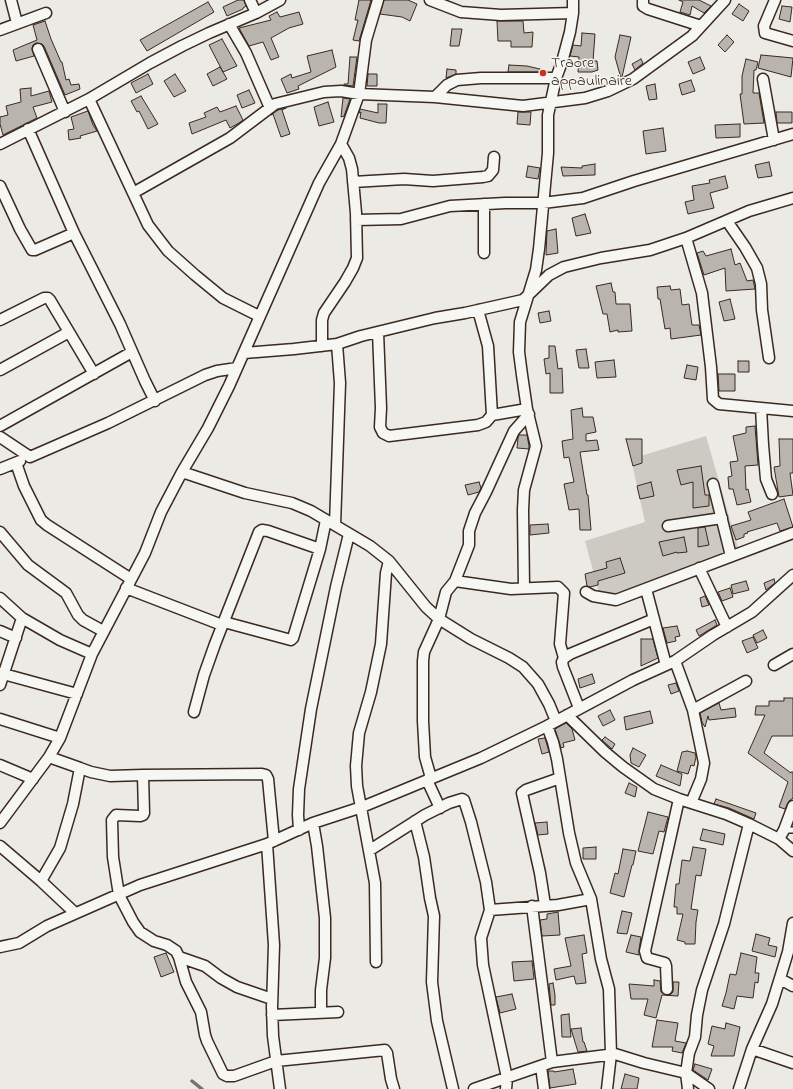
<!DOCTYPE html>
<html>
<head>
<meta charset="utf-8">
<style>
	body { margin:0 }
	canvas { display:block; background:#ebeae5 }
</style>
</head>
<body>
<canvas width="793" height="1089"></canvas>
<script>
const context = document.querySelector('canvas').getContext('2d');
context.lineJoin = 'round';
function fillPath(path, color) { context.fillStyle = color; context.fill(path, 'evenodd'); }
const toPath = rows => new Path2D(rows.map(r => 'M' + r).join(''));
function stroke(path, color, width, dash) { context.strokeStyle = color; context.lineWidth = width; context.lineCap = dash ? 'butt' : 'round'; context.setLineDash(dash || []); context.stroke(path); }
function drawText(font, color, halo, rows, align = 'center') {
  context.font = font + ' "Indie Flower",sans-serif'; context.lineWidth = 3; context.setLineDash([]); context.textBaseline = 'middle'; context.strokeStyle = halo; context.fillStyle = color; for (const [text, x, y, turn = 0] of rows) {
    context.save(); context.translate(x, y); context.rotate((+turn || 0) * Math.PI / 180); context.textAlign = isNaN(turn) ? turn : align; if (halo) context.strokeText(text, 0, 0); context.fillText(text, 0, 0); context.restore();
  }
}
fillPath(toPath([
	[706,436,739,551,602,604,585,541,645,522,631,459]
]), '#cdcac4');
stroke(toPath([
	[192,1081,202,1089]
]), '#7c7167', 3.5);
const building = toPath([
	[238,0,244,0,246,6,243,8,243,9,227,16,223,7,238,0],
	[359,0,371,0,359,41,353,40,358,20,355,20,359,0],
	[384,0,408,0,417,4,410,21,402,17,380,14,384,0],
	[679,0,699,0,711,6,704,13,692,6,690,15,680,12,683,2,679,0],
	[208,2,214,12,147,51,140,40,208,2],
	[739,4,749,11,743,21,732,14,739,4],
	[782,6,792,7,790,22,779,19,782,6],
	[277,12,280,17,299,12,303,24,289,28,271,38,279,57,271,60,263,42,249,46,239,28,271,20,269,16,277,12],
	[45,21,51,39,61,62,62,62,66,80,69,79,71,85,79,84,80,89,65,95,44,46,42,44,36,43,33,45,32,49,34,56,16,61,13,50,37,40,33,25,45,21],
	[497,21,523,21,524,33,533,32,532,47,511,47,511,41,498,41,497,21],
	[452,29,462,29,459,46,450,46,452,29],
	[582,33,595,34,593,61,597,61,598,70,592,72,578,72,579,57,570,56,573,45,581,46,582,33],
	[620,35,631,37,622,77,621,78,615,57,620,35],
	[727,35,734,42,725,52,718,45,727,35],
	[222,39,237,66,223,72,209,45,222,39],
	[332,50,336,67,298,86,299,89,287,93,281,79,291,74,292,78,311,72,307,56,332,50],
	[761,55,793,58,791,77,758,68,761,55],
	[350,57,357,57,353,86,344,85,344,84,348,84,350,57],
	[700,57,705,69,693,74,688,62,700,57],
	[641,59,643,63,635,70,632,64,641,59],
	[746,59,758,62,756,70,754,70,753,93,759,93,764,123,744,124,740,94,742,94,742,76,746,59],
	[509,65,527,66,544,70,544,72,508,72,509,65],
	[220,67,227,79,213,86,207,74,220,67],
	[447,69,456,70,456,74,446,78,447,69],
	[148,74,153,84,136,93,131,83,148,74],
	[175,74,186,91,174,97,164,81,175,74],
	[368,74,377,74,377,86,367,86,368,74],
	[691,80,695,91,682,95,679,84,691,80],
	[655,84,657,99,649,100,646,86,655,84],
	[31,88,31,96,49,91,52,102,33,107,37,118,3,135,0,124,0,117,8,115,6,106,21,102,20,89,31,88],
	[249,90,255,103,242,108,237,95,249,90],
	[141,96,158,124,148,129,139,111,137,112,131,101,141,96],
	[343,98,350,99,344,116,341,117,343,98],
	[328,102,334,122,319,126,314,107,328,102],
	[378,104,387,104,386,123,379,123,360,118,361,112,359,113,360,109,378,113,378,104],
	[236,106,243,120,239,123,230,128,226,120,192,134,189,123,206,117,204,113,217,107,220,112,236,106],
	[286,108,282,110,290,134,281,137,273,114,271,115,278,110,286,108],
	[88,111,93,125,97,131,80,136,81,138,69,140,68,130,74,129,71,117,88,111],
	[518,112,531,112,530,125,517,124,518,112],
	[776,112,792,112,792,123,777,123,776,112],
	[740,124,740,137,716,138,715,125,740,124],
	[663,128,666,151,646,154,643,131,663,128],
	[769,162,772,176,758,178,755,165,769,162],
	[595,164,595,175,563,176,561,167,582,168,582,166,595,164],
	[528,166,540,168,538,179,526,177,528,166],
	[725,176,728,188,710,193,714,208,688,214,685,202,694,200,692,186,710,183,709,180,725,176],
	[585,214,591,233,576,236,572,218,585,214],
	[556,229,558,253,546,255,547,231,556,229],
	[731,249,735,265,740,263,747,281,753,280,755,289,726,291,725,268,704,275,697,253,703,251,706,256,731,249],
	[611,283,613,292,615,292,616,304,630,304,632,331,618,332,618,330,610,332,607,314,603,314,596,286,611,283],
	[670,286,671,290,680,289,682,305,689,304,692,325,699,325,701,335,671,339,670,328,665,329,660,299,658,299,657,287,670,286],
	[730,299,735,319,724,321,719,302,730,299],
	[549,311,551,321,540,323,538,313,549,311],
	[549,346,555,346,558,369,562,368,563,393,550,393,550,373,546,374,544,359,549,358,549,346],
	[586,349,589,368,579,368,576,350,586,349],
	[614,360,616,377,597,378,595,362,614,360],
	[738,361,749,361,749,372,738,372,738,361],
	[687,365,698,367,696,380,684,378,687,365],
	[718,374,735,374,735,391,719,391,718,374],
	[582,408,583,417,593,417,596,432,586,434,586,441,597,440,599,450,580,452,587,495,588,495,591,530,580,530,579,509,569,510,564,484,574,482,569,457,564,458,562,441,573,439,571,410,582,408],
	[755,426,758,465,745,466,746,490,748,489,751,502,737,505,733,489,729,489,728,477,732,476,730,462,738,461,733,436,746,433,746,427,755,426],
	[519,435,527,435,529,446,529,449,517,448,518,438,519,435],
	[626,439,642,439,642,463,633,466,626,439],
	[779,439,793,439,793,473,790,473,793,495,779,497,774,467,780,466,779,439],
	[701,466,705,495,709,495,709,506,693,508,693,482,681,485,677,470,701,466],
	[479,482,481,488,479,492,468,495,465,485,479,482],
	[651,482,654,496,640,499,637,486,651,482],
	[784,499,793,527,780,531,777,523,747,532,748,533,744,534,744,537,736,540,731,526,751,520,748,512,784,499],
	[548,524,549,533,530,535,530,525,548,524],
	[705,527,709,545,698,547,698,528,705,527],
	[684,537,687,552,677,553,677,552,663,556,659,542,684,537],
	[620,558,625,573,598,581,598,585,590,587,587,586,585,574,607,568,606,562,620,558],
	[774,579,775,583,766,590,764,583,774,579],
	[746,581,749,590,733,594,731,585,746,581],
	[730,588,733,597,722,601,718,592,730,588],
	[705,596,709,605,702,607,700,598,705,596],
	[715,620,717,625,699,636,696,630,715,620],
	[677,626,680,636,675,637,676,641,667,643,663,628,677,626],
	[763,630,767,638,757,643,753,635,763,630],
	[753,637,758,648,747,653,742,641,753,637],
	[641,639,653,639,658,658,641,666,641,639],
	[592,674,595,683,580,688,578,679,592,674],
	[676,683,679,691,671,694,668,685,676,683],
	[784,698,793,698,793,736,772,736,764,753,791,773,791,772,793,772,793,798,789,801,785,809,779,807,788,782,748,753,765,715,755,715,756,706,769,706,769,701,784,701,784,698],
	[719,703,721,710,735,708,736,717,709,720,708,716,705,727,702,722,700,713,719,703],
	[610,710,615,720,603,726,598,716,610,710],
	[650,711,653,723,626,730,624,717,650,711],
	[566,723,572,729,575,740,563,743,564,747,561,748,555,729,566,723],
	[605,737,615,744,612,749,602,740,605,737],
	[545,738,549,752,542,754,538,739,545,738],
	[633,748,646,755,639,767,631,763,630,755,633,748],
	[687,751,695,753,696,757,694,766,691,765,688,774,677,771,682,752,687,751],
	[661,765,682,774,680,786,656,776,661,765],
	[629,783,637,787,635,797,625,793,629,783],
	[716,799,756,813,754,819,729,808,714,804,716,799],
	[648,812,668,817,664,832,659,831,653,854,638,851,648,812],
	[547,822,548,834,538,835,535,823,547,822],
	[703,829,725,834,723,845,700,840,703,829],
	[596,847,596,859,583,859,583,848,596,847],
	[693,847,706,849,701,876,696,875,691,909,698,910,696,922,695,944,685,944,685,942,677,940,683,914,677,914,677,907,674,907,676,884,679,884,682,860,690,861,693,847],
	[623,849,636,851,633,865,632,865,624,897,610,893,615,873,618,874,623,849],
	[622,911,632,913,627,934,617,933,622,911],
	[558,912,560,935,542,936,540,920,547,919,547,914,558,912],
	[756,934,770,938,768,945,777,947,775,957,752,951,756,934],
	[584,935,587,953,582,954,586,983,576,984,574,976,556,980,554,969,571,966,565,938,584,935],
	[631,935,641,937,639,950,639,955,626,952,631,935],
	[166,953,174,972,161,977,154,957,166,953],
	[741,953,757,957,755,973,759,973,758,983,755,982,753,998,737,996,734,1009,722,1006,726,993,730,974,736,975,741,953],
	[532,961,534,979,514,981,512,962,532,961],
	[654,980,660,981,661,992,667,995,670,995,673,992,673,982,679,982,678,996,662,995,656,1018,644,1015,648,999,631,999,629,984,654,986,654,980],
	[553,983,555,995,555,1005,551,1005,549,984,553,983],
	[512,994,516,1009,500,1013,496,997,512,994],
	[569,1014,571,1037,562,1037,561,1015,569,1014],
	[657,1020,678,1023,675,1041,686,1043,682,1053,672,1051,673,1047,652,1047,657,1020],
	[726,1023,740,1027,734,1056,711,1056,714,1046,708,1044,712,1026,725,1029,726,1023],
	[581,1028,583,1042,584,1042,587,1051,578,1052,571,1029,581,1028],
	[695,1064,712,1069,708,1080,693,1070,695,1064],
	[573,1069,576,1084,550,1088,548,1071,554,1071,554,1072,573,1069],
	[625,1074,639,1078,637,1089,621,1089,625,1074]
]);
fillPath(building, '#bab4ae');
stroke(building, '#3b2a1e', 1);
const service = toPath([
	[784,830,793,830]
]);
const minor = toPath([
	[11,0,17,23],
	[250,0,256,13],
	[430,0,461,12,501,15,573,13],
	[643,0,643,6,648,9,701,26],
	[775,0,764,26,765,33,793,41],
	[229,24,246,53,270,108],
	[0,30,46,13],
	[38,49,65,112],
	[763,79,774,140],
	[435,97,447,85,457,80,481,78,556,78],
	[89,99,148,225,168,251,195,275,223,298,259,316],
	[28,129,74,233,120,324,145,381,155,401],
	[0,144,89,99,150,63,182,46,209,33,256,13,280,0],
	[353,182,404,179,433,181,483,177,488,176,493,170,494,157],
	[0,186,20,229,32,250,35,250,74,233],
	[133,193,230,138,275,104,324,92,341,91,359,94,435,97,523,106,585,98,608,91,633,79,692,36,725,0],
	[356,220,401,219,450,206,505,203,543,203,583,198,634,181,793,134],
	[727,221,745,247,757,268,761,284,762,310,769,358],
	[686,238,702,293,711,367,713,399,719,404,793,411],
	[484,253,484,204],
	[0,320,44,298,48,298,50,300,94,374],
	[378,332,381,408,380,427,383,433,389,436,478,425,486,422,492,415,488,346,478,310],
	[322,346,322,320,324,313,345,282,353,268,357,258,356,213,352,169,349,158,341,144],
	[244,353,294,349,337,344,361,336,435,318,465,313,523,300,549,275,564,267,601,258,650,250,686,238,749,211,793,198],
	[0,370,69,332],
	[761,408,763,445,766,479,772,494],
	[492,415,527,409],
	[0,426,132,352],
	[0,437,30,457,108,423,205,375,217,371,237,368],
	[16,463,24,486,41,520,47,525,131,579],
	[0,469,20,461],
	[182,472,245,493,292,503,311,511,370,546,389,561,426,607,439,619,471,639,509,658,523,667,538,684,549,704,556,721],
	[713,484,731,556],
	[335,525,340,383,337,344],
	[668,526,722,518],
	[0,532,28,565,66,593,78,615,83,620,103,631],
	[699,568,727,627],
	[455,581,469,545,469,531,475,513,486,492,514,431,529,414],
	[126,588,222,625],
	[524,588,523,510,524,490,536,446,527,409,522,375,519,352,520,322,536,270,539,249,548,153,548,115,556,78,562,62,570,32,573,13,573,0],
	[646,589,666,665],
	[586,592,593,596,616,600,793,533],
	[0,598,22,618,60,640,92,654],
	[224,622,291,640,293,638,320,549,326,520],
	[0,631,16,638],
	[675,661,693,710,746,681],
	[774,665,793,654],
	[0,673,77,694],
	[0,685,22,618],
	[579,708,563,667,562,662,564,658,570,654,654,619],
	[194,712,204,675,215,644,259,532,262,530,268,531,320,549],
	[567,715,605,752,623,767,654,789,679,799,726,814,749,824,779,839,793,851],
	[0,719,60,738],
	[547,726,553,742,557,759,569,833,576,863,591,899,601,959,609,989,611,1054,607,1089],
	[49,757,80,768,73,804,60,848,41,881,75,913],
	[0,765,33,779],
	[80,768,91,772,110,776,143,775,144,813,143,815,140,816,116,815,112,820,113,857,119,895,133,922,140,932,154,941,167,945,176,951,179,957,186,982,201,1012,205,1035,207,1041,223,1074,227,1076,234,1076,276,1061,385,1050,387,1053,391,1079,394,1089],
	[143,775,262,774,266,775,268,779,274,841],
	[431,778,425,757,423,721,423,661,424,652,439,619,446,592,455,581,511,589,558,587,564,593,560,644,564,658],
	[427,780,440,808],
	[691,803,701,779,704,763,693,710],
	[415,821,424,857,430,898,434,916,432,982,437,1021,453,1089],
	[0,823,49,757,60,738,92,654,145,553,161,512,182,472,208,428,229,386,319,183,341,144,359,94,366,40,378,0],
	[313,823,317,846,325,918,325,958,321,990,321,1013],
	[299,830,298,815,299,789,311,709,336,587,349,534],
	[779,839,784,830,793,806],
	[267,844,274,945,272,1007,273,1036,280,1089],
	[0,846,41,881],
	[370,850,425,815,449,803,462,799,464,800,471,822,486,882,490,910,558,905,591,899],
	[545,905,540,873,522,793,526,790,560,778],
	[532,906,552,1062],
	[490,910,481,938,483,965,507,1078,506,1089],
	[0,947,19,943,47,926,140,885,267,844,313,823,362,807,481,758,547,726,633,680,675,661,713,635,752,612,793,575],
	[179,957,205,966,221,978,237,987,272,999],
	[376,962,375,883,357,786,356,766,359,733,371,692,381,644,386,573,389,561],
	[780,979,793,986],
	[667,989,666,966,665,963,647,958,645,951,679,799],
	[272,1015,338,1012],
	[752,1049,793,1063],
	[541,1066,544,1089],
	[474,1089,552,1062,615,1054,644,1063,686,1073,709,1089],
	[688,1089,686,1073,689,1053,695,1037,697,1015,702,990,724,924,749,824],
	[739,1089,752,1049,772,1004,788,952,793,923]
]);
stroke(service, '#3b2a1e', 8);
stroke(minor, '#3b2a1e', 13);
stroke(service, '#f6f6f2', 5);
stroke(minor, '#f6f6f2', 10);
for (const [x, y, r, color] of [
	[543,73,4,"#c8321e"]
]) { const dot = new Path2D(); dot.arc(x, y, r, 0, 2 * Math.PI); context.fillStyle = color; context.fill(dot); stroke(dot, '#f6f6f2', 1.5); }
drawText('16px', '#3b2a1e', '#f6f6f2', [
	["Traore",551,64],
	["appaulinaire",551,82]
], 'left');
</script>
</body>
</html>
